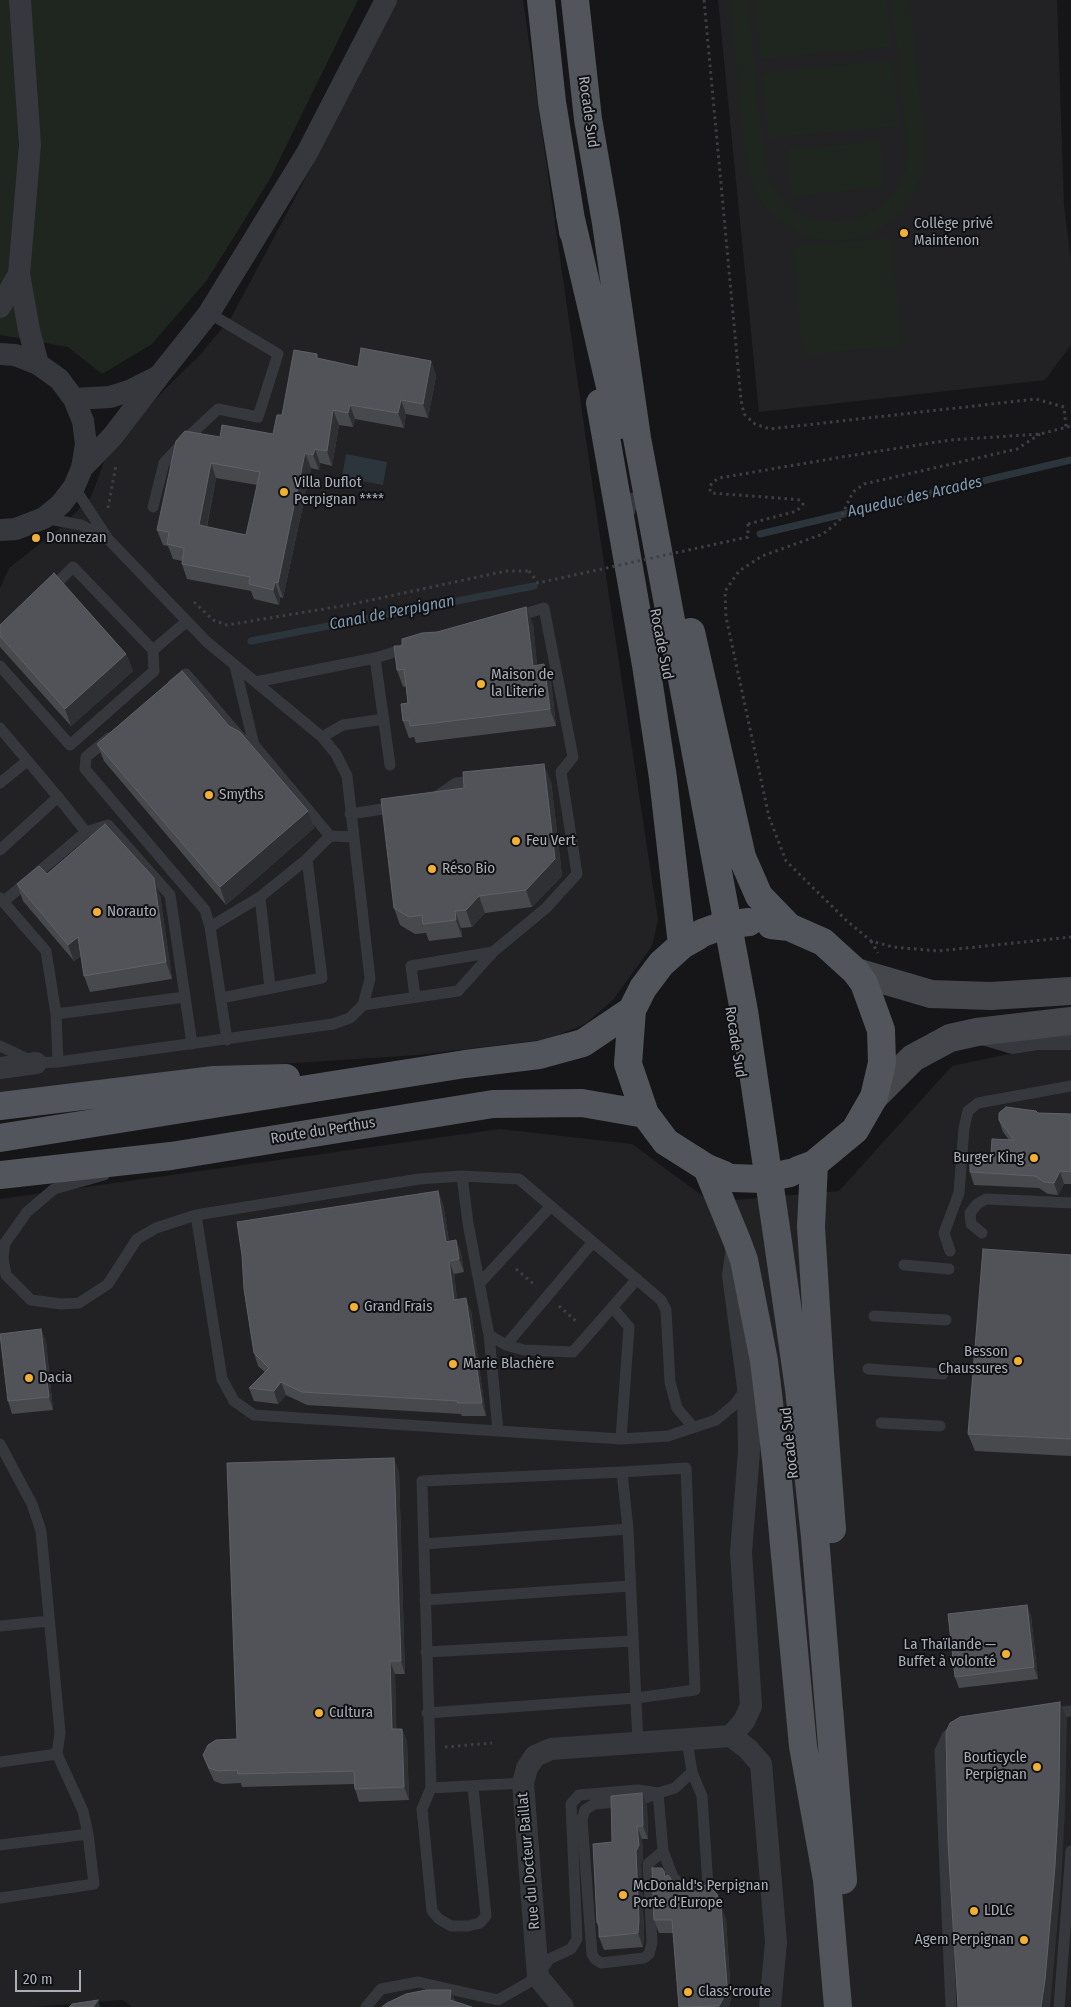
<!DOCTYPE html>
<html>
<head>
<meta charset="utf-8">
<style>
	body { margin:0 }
	#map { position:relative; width:1071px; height:2007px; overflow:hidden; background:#161618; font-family:"Fira Sans Condensed",sans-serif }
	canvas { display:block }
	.scale { position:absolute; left:15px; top:1970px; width:66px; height:22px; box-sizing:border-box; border:2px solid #a8adb8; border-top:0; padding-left:6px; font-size:15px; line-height:18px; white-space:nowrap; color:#a8adb8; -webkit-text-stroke:4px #111113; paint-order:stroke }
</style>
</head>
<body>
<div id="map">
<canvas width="1071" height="2007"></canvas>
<div class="scale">20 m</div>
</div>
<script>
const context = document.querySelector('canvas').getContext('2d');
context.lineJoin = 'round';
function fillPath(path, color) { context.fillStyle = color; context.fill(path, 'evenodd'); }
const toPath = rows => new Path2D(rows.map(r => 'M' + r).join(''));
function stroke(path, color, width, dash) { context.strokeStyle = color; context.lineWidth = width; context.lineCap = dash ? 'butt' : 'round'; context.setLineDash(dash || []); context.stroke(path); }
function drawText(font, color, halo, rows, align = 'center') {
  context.font = font + ' "Fira Sans Condensed",sans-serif'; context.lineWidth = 4; context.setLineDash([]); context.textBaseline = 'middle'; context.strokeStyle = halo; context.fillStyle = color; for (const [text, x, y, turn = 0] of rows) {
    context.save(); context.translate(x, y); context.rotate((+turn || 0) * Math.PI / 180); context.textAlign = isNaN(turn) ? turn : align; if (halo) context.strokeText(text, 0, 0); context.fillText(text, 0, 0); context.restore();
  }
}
fillPath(toPath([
	[394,0,523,0,599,530,658,920,652,946,613,1000,585,1024,549,1039,418,1055,187,1070,0,1096,0,588,9,568,59,529,91,497,108,451,167,387,200,355,232,316,321,149],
	[718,0,1057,0,1064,205,1071,261,1071,345,1045,380,759,412],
	[1071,1041,1071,2007,132,2007,123,2000,33,2007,0,2007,0,1199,500,1129,632,1144,711,1202,839,1191,952,1066]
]), '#222225');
fillPath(toPath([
	[0,0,358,0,270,179,207,280,152,344,102,374,68,347,0,335],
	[730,0,748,0,764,157,767,172,772,185,790,207,802,215,815,220,843,223,857,220,881,207,899,185,904,172,907,158,907,143,892,0,910,0,925,143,925,160,921,177,915,194,905,208,893,220,878,230,862,237,844,241,827,240,810,237,794,230,779,221,766,208,756,194,750,177,746,160],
	[755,0,887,0,891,47,761,59],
	[893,60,899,126,769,138,762,73],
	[880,141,884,187,792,196,788,150],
	[891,238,902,345,803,355,793,247]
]), '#1e261f');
fillPath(toPath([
	[346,454,387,462,383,485,342,477]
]), '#2c353c');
stroke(toPath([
	[760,534,1071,460],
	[251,641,534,586]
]), '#2c353c', 7);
stroke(toPath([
	[704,0,741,400,744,414,755,424,770,429,1036,399,1064,407,1066,427],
	[1040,434,1017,449,864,484,853,492,839,521,823,534,762,556,739,571,725,591,726,617,769,817,786,861,846,920,871,941,893,947,938,951,1071,937],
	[108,508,116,465],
	[748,524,797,511,803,504,800,500,791,499,711,493,709,487,713,482,719,478,848,456,950,440,1040,434,1071,426],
	[194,602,213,620,227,625,348,605,506,571,529,571],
	[871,941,878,953],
	[516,1269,536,1286],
	[559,1306,577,1322],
	[445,1747,492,1743]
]), '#3d3f44', 3, [2.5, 4]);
stroke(toPath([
	[153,507,164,463,187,438,218,409,258,417,278,354,209,313],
	[44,518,81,525,108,539,74,487],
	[628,518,633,498],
	[153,650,186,622],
	[375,658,390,765],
	[0,666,70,745,154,671,153,650,73,567,50,590],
	[235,666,254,745,330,836],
	[256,682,375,658,408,648],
	[173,684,186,674,241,738,254,745],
	[0,728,58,797],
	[322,737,343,725,384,719],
	[109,738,86,757,85,769,205,910,210,927],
	[0,783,27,761],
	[433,799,456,783,479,780],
	[350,814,396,807],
	[86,832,108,825,170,895,192,1044],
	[0,850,58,797,86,832,3,902],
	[260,897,270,988],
	[0,898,46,951,56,1014,58,1062],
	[415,997,411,966,493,952],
	[221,998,322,978,307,859],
	[363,1005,458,991,493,952,546,908,577,874,561,772,573,757,544,608,515,617],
	[56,1014,185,997],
	[227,1040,210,927,260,897,307,859,330,836,353,837],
	[0,1046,36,1063,58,1062,333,1024,350,1018,363,1005,370,979,347,776,336,754,322,737,207,642,108,539],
	[104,1175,54,1189,27,1212,5,1243,3,1258,6,1275,31,1300,61,1304,79,1303,108,1284,137,1239,156,1228,196,1215,419,1179,462,1176,468,1223,489,1335,506,1345,524,1350,573,1352,637,1279],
	[462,1176,519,1179,661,1300,666,1310,670,1382,677,1408,693,1427],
	[196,1215,222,1379,234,1401,254,1415,498,1431],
	[982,1233,971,1224,970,1213,977,1204,986,1199,1071,1203],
	[950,1251,944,1233,959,1193,964,1128,968,1111,978,1103,1071,1086],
	[904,1265,949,1269],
	[480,1283,551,1206],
	[612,1307,629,1327,621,1439],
	[874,1316,946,1320],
	[489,1335,498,1431,621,1439,668,1436,716,1420,734,1405,746,1389],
	[506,1345,593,1242],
	[868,1369,943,1374],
	[881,1423,940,1426],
	[0,1444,32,1504,41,1531,60,1733,57,1754,0,1762],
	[424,1544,628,1529],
	[425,1600,630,1586],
	[0,1626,49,1621],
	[426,1652,633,1641],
	[427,1713,636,1698,695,1690,686,1468,622,1472],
	[1050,1714,1071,1711],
	[523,1783,431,1788,422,1481,622,1472,628,1529,638,1743],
	[431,1788,422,1809,432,1911,439,1919,451,1926,468,1926,480,1923,486,1916,473,1787],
	[0,1845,88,1834],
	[663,1851,648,1864,652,1943,649,1954,644,1958,601,1963,595,1959,592,1954,582,1819,585,1810,594,1804,640,1800,658,1793,663,1851,673,1877,684,1889,708,1887,702,1796,692,1772,687,1740],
	[0,1898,94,1884,88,1834,83,1811,57,1754],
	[366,2007,381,1989,418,1982,498,2000,538,1977,549,1959,571,1949,577,1939,571,1804,579,1795,638,1790,658,1793,675,1788,692,1772],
	[951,2007,940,1751,947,1736,956,1729],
	[1059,2007,1071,1851]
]), '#37383d', 11);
stroke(toPath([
	[20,0,30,145,19,274,29,330,38,364],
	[0,307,19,274],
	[0,354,15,355,38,364,59,379,74,399,83,421,86,444,82,468,74,487,61,504,44,518,16,529,0,530],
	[159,376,209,313,307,153,386,0],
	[74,399,110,397,129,391,159,376,112,437,82,468],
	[983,1034,1013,1043,1038,1039,1071,1039],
	[0,1068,36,1063],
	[731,1736,744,1721,751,1706,741,1552,749,1452,748,1387,733,1275,737,1248],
	[731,1736,748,1749,761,1764,776,1942,770,2007],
	[563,2007,538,1977,523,1783,527,1768,535,1756,551,1749,731,1736]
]), '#37383d', 22);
stroke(toPath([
	[856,972,931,994,991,996,1071,991],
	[874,1097,913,1058,950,1038,977,1032,1071,1021]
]), '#45474d', 28);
stroke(toPath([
	[541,0,552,102,573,232],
	[575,0,588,119,606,223,637,438,744,1011,776,1228,799,1389,815,1537,843,1880],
	[570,215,619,425],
	[600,403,646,665,663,778,682,945],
	[691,632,742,857,759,896,789,927],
	[771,925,789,927,823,942,856,972,864,983,881,1030,882,1063,874,1097,855,1130,814,1164,798,1170],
	[698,936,682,945,661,964,643,988,632,1010,628,1064,645,1114,666,1142,707,1168,724,1175],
	[0,1106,214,1080,286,1078],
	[0,1138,465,1064,539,1055,583,1043,632,1010],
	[814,1164,811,1227,820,1372,832,1529],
	[707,1168,737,1241,744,1260,764,1361,776,1460,803,1746,827,1880,838,2007],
	[0,1175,171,1156,493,1104,582,1103,645,1114]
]), '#53555c', 28);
stroke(toPath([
	[529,571,538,583,748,537,748,524]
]), '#3d3f44', 3, [2.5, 4]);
stroke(toPath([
	[702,933,724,925,749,922],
	[732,1178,762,1179,790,1173]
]), '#53555c', 28);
fillPath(toPath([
	[319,359,358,367,431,361,436,376,428,418,406,414,404,428,355,419,353,427,339,425,332,466,320,463,319,470,311,468,283,598,280,597,279,605,254,599,251,591,187,579,182,564,182,561,173,559,168,546,163,545,157,530,220,437,273,434,282,415],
	[216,478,257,485,246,535,207,527],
	[533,624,537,665,551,681,556,726,416,743,414,737,409,738,403,721,408,703,406,686,403,687,397,670,402,646],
	[0,625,126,654,133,671,71,726,0,647],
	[97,744,308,811,314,828,226,905,104,761],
	[551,781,562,876,532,907,485,913,472,927,461,928,462,937,429,941,426,933,415,934,400,925,394,908],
	[47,874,160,895,172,979,90,992,84,976,81,956,74,961,23,901,17,884],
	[1038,1113,1071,1114,1071,1184,1064,1184,1058,1195,1048,1194,1039,1188,974,1185,970,1172,991,1154,1009,1140,1003,1132,999,1120],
	[438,1191,443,1204,449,1241,456,1240,461,1253,464,1272,454,1274,457,1299,471,1311,486,1416,462,1416,461,1414,307,1405,286,1395,278,1404,254,1401,249,1388,265,1372,258,1366,254,1353],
	[1071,1255,1071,1456,975,1451,968,1434],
	[41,1329,46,1342,53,1410,12,1414,8,1401],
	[399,1471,405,1674,395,1674,396,1729,402,1729,407,1742,409,1800,359,1802,355,1789,354,1784,242,1787,241,1783,222,1784,214,1781,208,1768,203,1755,237,1739],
	[1027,1605,1031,1616,1038,1679,959,1688,955,1677],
	[647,1806,648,1839,642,1839,643,1858,641,1864,644,1933,643,1947,604,1950,599,1937,599,1930,597,1923,612,1842],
	[664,1871,666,1876,671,1879,675,1888,726,1919,731,1998,729,2007,679,2007,673,1933,659,1933,654,1920]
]), '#47494d');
fillPath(toPath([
	[431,361,436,376,428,418,423,404],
	[401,400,406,414,404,428,398,413],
	[350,405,355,419,353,427,348,413],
	[333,410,339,425,332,466,327,451],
	[315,449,320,463,319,470,313,455],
	[305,453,311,468,283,598,278,583],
	[211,463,216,478,204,540,199,525],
	[275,582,280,597,279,605,273,590],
	[526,607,533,624,539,683,533,666],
	[126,654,133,671,71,726,65,709],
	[544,664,551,681,556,726,550,709],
	[544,764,551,781,562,876,532,907,526,890],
	[308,811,314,828,226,905,220,887],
	[154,878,160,895,172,979,166,962],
	[479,896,485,913,472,927,466,910],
	[455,911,461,928,462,937,456,920],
	[78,937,84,954,74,961,68,945],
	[1060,1171,1064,1184,1058,1195,1054,1183],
	[438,1191,443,1204,451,1254,446,1242],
	[456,1240,461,1253,464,1272,459,1259],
	[449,1261,454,1274,459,1313,454,1300],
	[466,1298,471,1311,486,1416,482,1403],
	[41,1329,46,1342,53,1410,49,1397],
	[281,1382,286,1395,278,1404,274,1391],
	[394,1458,399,1471,405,1674,401,1661],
	[1027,1605,1031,1616,1038,1679,1034,1667],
	[390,1661,395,1674,397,1742,392,1729],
	[1060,1702,1067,1719,1065,1810,1061,1883,1051,1997,1050,2007,1041,2007],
	[402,1729,407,1742,409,1800,404,1787],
	[642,1793,647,1806,648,1839,643,1826],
	[637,1826,642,1839,643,1858,641,1864,644,1933,643,1947,638,1933,636,1851],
	[671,1879,676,1892,672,1888],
	[717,1894,726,1919,731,1998,729,2007,719,2007,719,2006],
	[451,1990,458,2007,450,2000],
	[98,2000,100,2007,93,2007]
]), '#2f3033');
const building = toPath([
	[361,348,431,361,423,404,401,400,398,413,350,405,348,413,333,410,327,451,315,449,313,455,305,453,278,583,275,582,273,590,249,584,250,577,182,564,184,548,167,544,169,532,157,530,176,441,185,431,220,437,222,425,273,434,277,415,282,415,294,350,317,354,317,358,358,367,361,348],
	[211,463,260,472,246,535,199,525,211,463],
	[54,573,126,654,65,709,0,636,0,625,54,573],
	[526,607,533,666,544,664,550,709,410,726,409,720,403,721,401,704,408,703,404,669,397,670,394,646,402,646,402,639,422,633,437,632,526,607],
	[182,671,229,726,240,732,308,811,220,887,97,744,182,671],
	[544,764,555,859,526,890,479,896,466,910,455,911,456,920,423,924,422,915,409,917,394,908,381,799,464,788,463,772,544,764],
	[105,824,154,878,166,962,84,976,78,937,68,945,17,884,39,866,47,874,105,824],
	[1006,1107,1036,1111,1038,1113,1071,1114,1071,1172,1060,1171,1054,1183,1044,1182,1035,1176,970,1172,970,1153,991,1154,992,1139,1014,1140,999,1120,999,1113,1006,1107],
	[438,1191,446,1242,456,1240,459,1259,449,1261,454,1300,466,1298,482,1403,457,1403,458,1401,302,1392,281,1382,274,1391,249,1388,269,1368,254,1353,244,1289,242,1255,237,1222,438,1191],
	[983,1249,1071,1255,1071,1439,968,1434,983,1249],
	[41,1329,49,1397,8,1401,0,1334,41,1329],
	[394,1458,401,1661,390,1661,392,1729,402,1729,404,1787,355,1789,354,1771,238,1774,237,1770,218,1771,209,1768,203,1755,208,1745,216,1740,237,1739,227,1463,394,1458],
	[1027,1605,1034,1667,955,1677,948,1614,1027,1605],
	[1060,1702,1059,1793,1055,1866,1045,1980,1041,2007,958,2007,948,1842,946,1732,950,1723,960,1717,1060,1702],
	[642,1793,643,1826,637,1826,639,1845,636,1851,639,1920,638,1933,599,1937,599,1923,597,1923,593,1844,612,1842,611,1796,642,1793],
	[652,1868,662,1868,664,1871,665,1877,668,1875,671,1879,672,1888,708,1885,717,1894,721,1906,727,1985,724,1997,719,2006,679,2007,672,1920,654,1920,652,1868],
	[426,1990,451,1990,450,2000,472,2007,382,2007,387,2003,406,1994,426,1990],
	[98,2000,93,2007,69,2007,72,2004,98,2000]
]);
fillPath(building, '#525359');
stroke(building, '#5f6168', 1);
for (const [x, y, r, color] of [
	[904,233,5,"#f2b134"],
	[284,492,5,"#f2b134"],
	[36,538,5,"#f2b134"],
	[481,684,5,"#f2b134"],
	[209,795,5,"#f2b134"],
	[516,841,5,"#f2b134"],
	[432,869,5,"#f2b134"],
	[97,912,5,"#f2b134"],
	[1034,1158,5,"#f2b134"],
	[354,1307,5,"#f2b134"],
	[1018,1361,5,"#f2b134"],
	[453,1364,5,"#f2b134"],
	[29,1378,5,"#f2b134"],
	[1006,1654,5,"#f2b134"],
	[319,1713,5,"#f2b134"],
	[1037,1767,5,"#f2b134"],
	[623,1895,5,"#f2b134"],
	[974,1911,5,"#f2b134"],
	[1024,1940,5,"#f2b134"],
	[688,1992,5,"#f2b134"]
]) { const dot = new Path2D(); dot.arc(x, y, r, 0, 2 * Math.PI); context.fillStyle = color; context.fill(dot); stroke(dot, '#111113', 2); }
drawText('15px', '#a8adb8', '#111113', [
	["Rocade Sud",588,112,82],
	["Rocade Sud",661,644,79],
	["Rocade Sud",735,1042,81],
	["Route du Perthus",323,1131,-9],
	["Rocade Sud",790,1443,-96],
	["Rue du Docteur Baillat",529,1861,-95]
]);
drawText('15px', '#a8adb8', '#111113', [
	["Collège privé",914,224],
	["Maintenon",914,241],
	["Villa Duflot",294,483],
	["Perpignan ****",294,500],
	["Donnezan",46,538],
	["Maison de",491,675],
	["la Literie",491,692],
	["Smyths",219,795],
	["Feu Vert",526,841],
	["Réso Bio",442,869],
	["Norauto",107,912],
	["Burger King",1024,1158,"right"],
	["Grand Frais",364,1307],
	["Besson",1008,1352,"right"],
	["Chaussures",1008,1369,"right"],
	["Marie Blachère",463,1364],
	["Dacia",39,1378],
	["La Thaïlande —",996,1645,"right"],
	["Buffet à volonté",996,1662,"right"],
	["Cultura",329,1713],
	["Bouticycle",1027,1758,"right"],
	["Perpignan",1027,1775,"right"],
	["McDonald's Perpignan",633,1886],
	["Porte d'Europe",633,1903],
	["LDLC",984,1911],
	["Agem Perpignan",1014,1940,"right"],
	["Class'croute",698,1992]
], 'left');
drawText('italic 16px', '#7f9bb3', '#111113', [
	["Aqueduc des Arcades",915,497,-13],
	["Canal de Perpignan",392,613,-11]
]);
</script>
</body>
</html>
